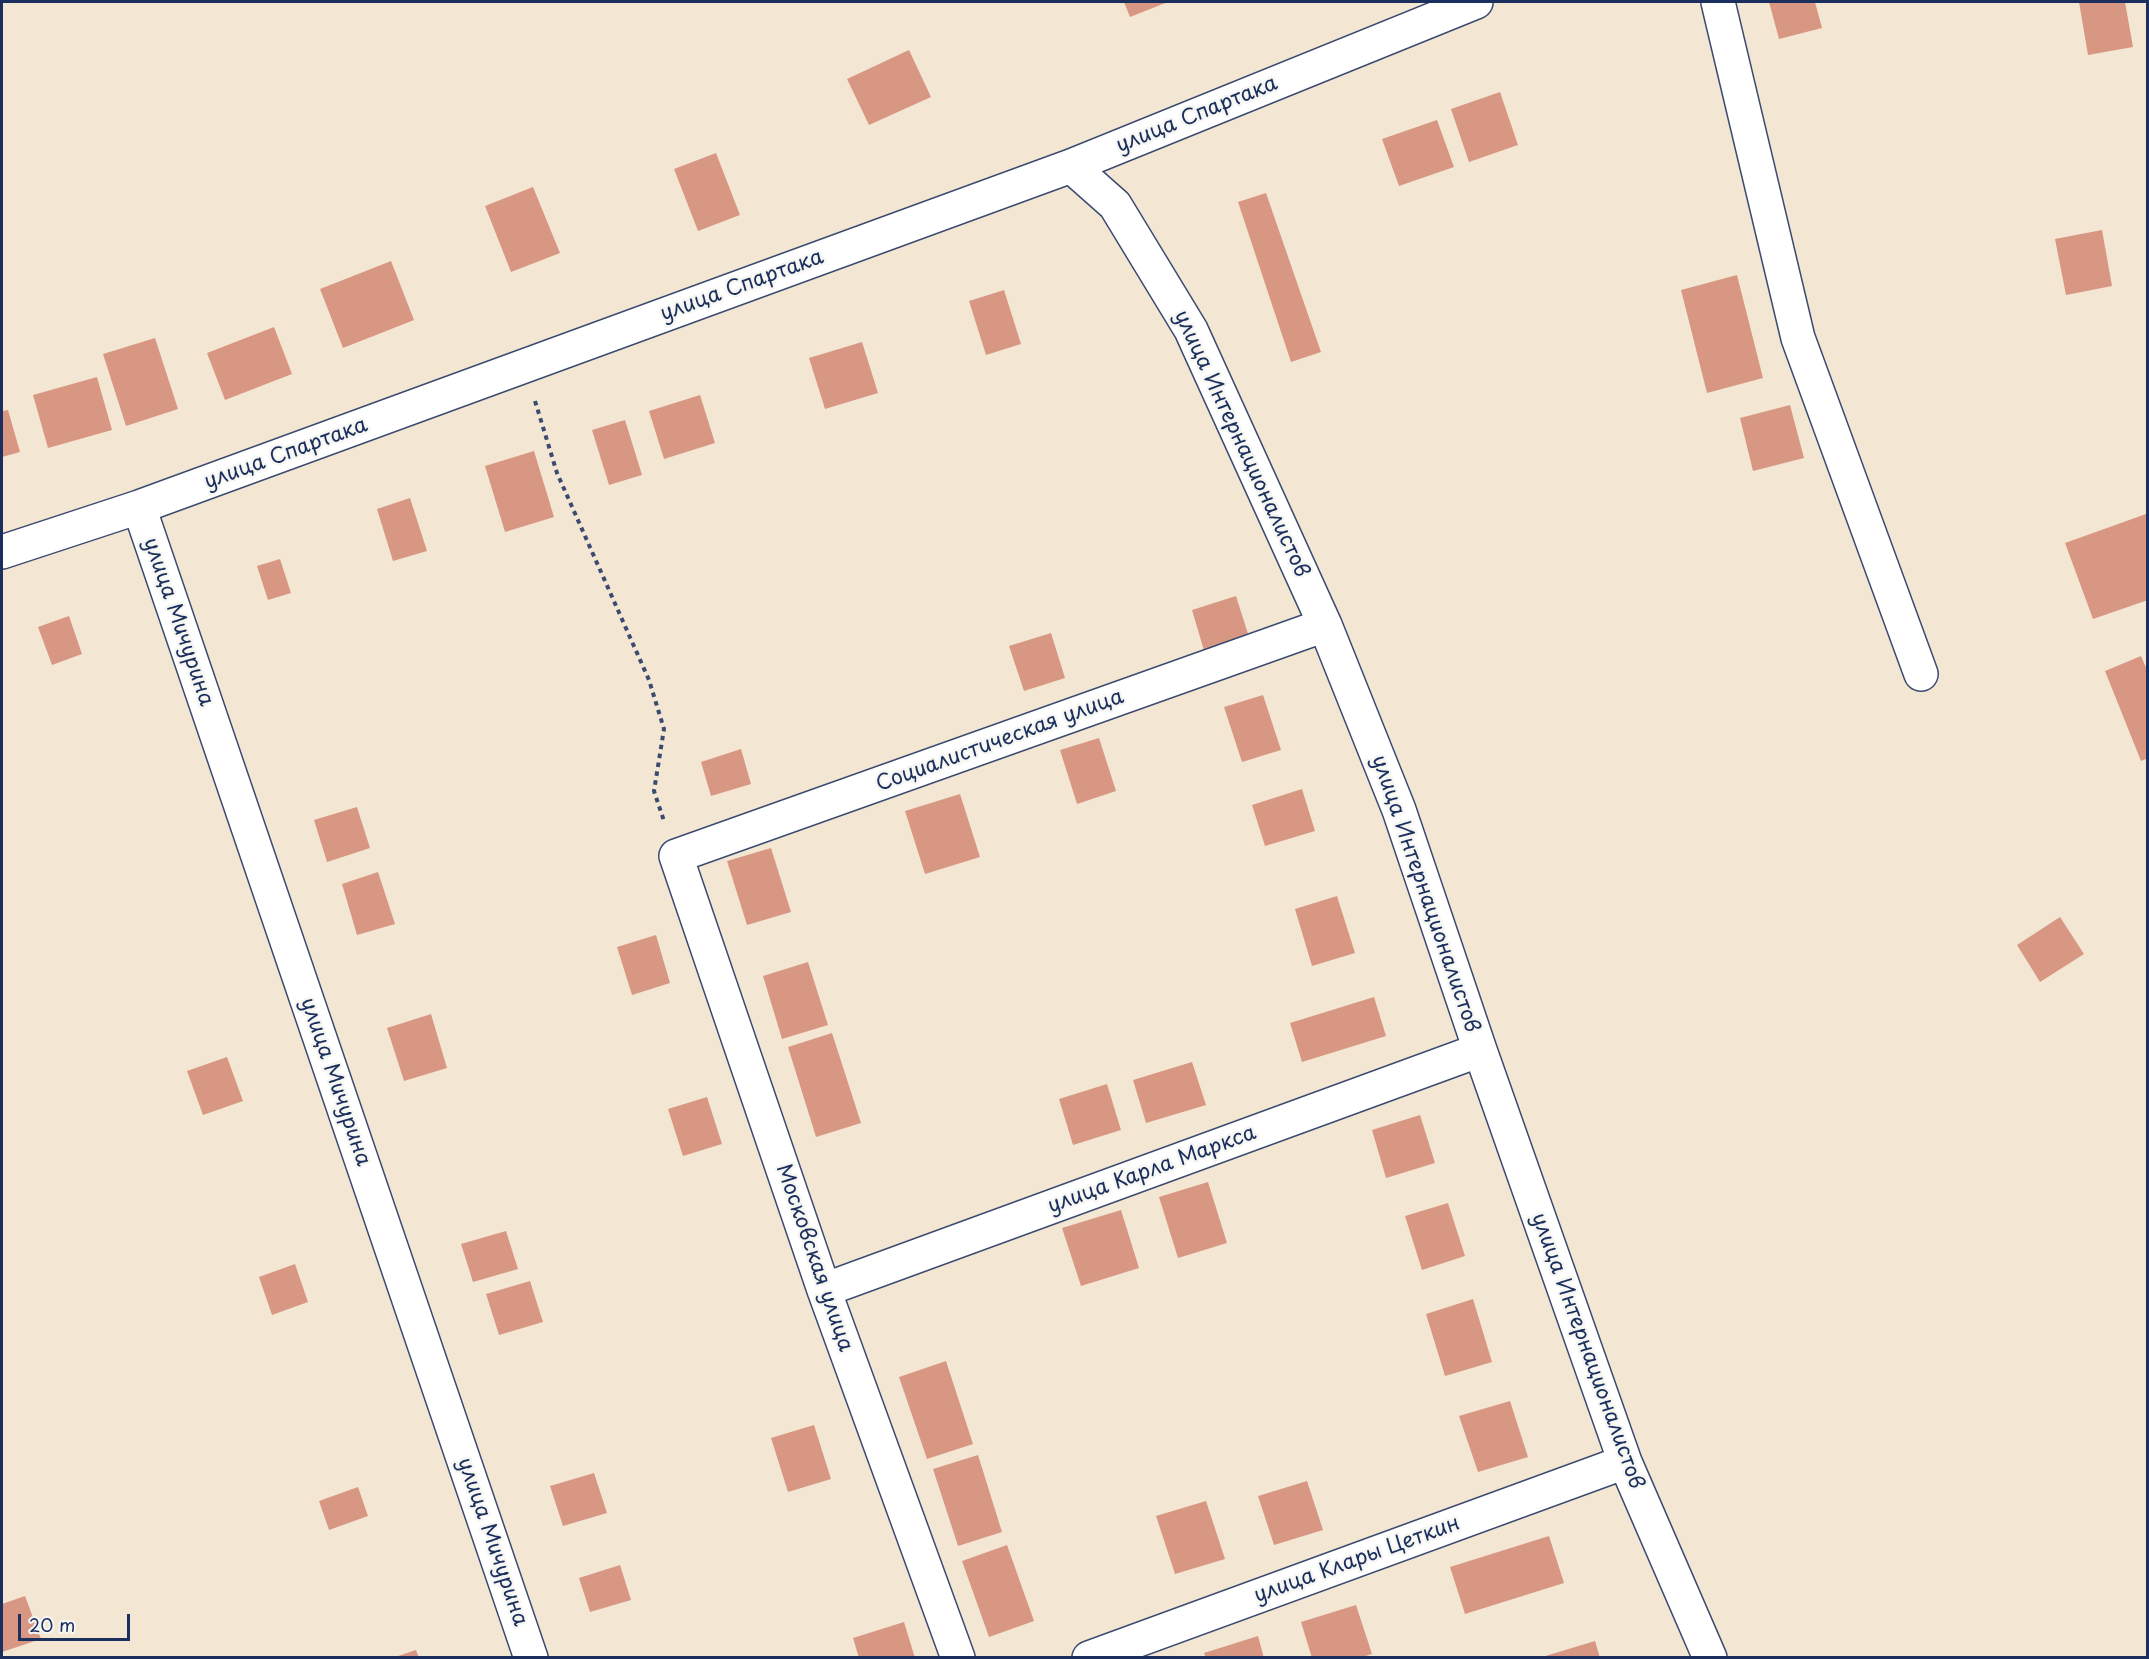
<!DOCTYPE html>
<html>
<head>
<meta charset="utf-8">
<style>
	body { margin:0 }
	#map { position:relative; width:2149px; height:1659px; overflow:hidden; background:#f3e7d4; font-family:"Playpen Sans",sans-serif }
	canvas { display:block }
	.frame { position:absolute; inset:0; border:3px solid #1b2f5e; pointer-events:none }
	.scale { position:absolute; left:18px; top:1614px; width:112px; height:27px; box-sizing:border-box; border:3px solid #1b2f5e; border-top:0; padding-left:8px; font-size:18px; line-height:21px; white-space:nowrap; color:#1b2f5e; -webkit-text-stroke:4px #f6f6f2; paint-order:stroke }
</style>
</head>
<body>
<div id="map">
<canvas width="2149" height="1659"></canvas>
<div class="frame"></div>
<div class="scale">20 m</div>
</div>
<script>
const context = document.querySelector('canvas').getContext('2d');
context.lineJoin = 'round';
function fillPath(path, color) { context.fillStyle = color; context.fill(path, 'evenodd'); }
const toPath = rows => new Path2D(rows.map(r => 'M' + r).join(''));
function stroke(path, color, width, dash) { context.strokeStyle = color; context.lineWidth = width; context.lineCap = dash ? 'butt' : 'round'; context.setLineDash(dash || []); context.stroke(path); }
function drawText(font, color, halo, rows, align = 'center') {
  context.font = font + ' "Playpen Sans",sans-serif'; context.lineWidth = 5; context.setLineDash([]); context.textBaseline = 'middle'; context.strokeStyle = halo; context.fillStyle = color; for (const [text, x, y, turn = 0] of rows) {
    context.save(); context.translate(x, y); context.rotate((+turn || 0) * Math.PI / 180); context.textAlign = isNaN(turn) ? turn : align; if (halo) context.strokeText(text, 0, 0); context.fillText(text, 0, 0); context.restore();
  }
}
fillPath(toPath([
	[1124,2,1168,2,1130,17],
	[1769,2,1815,2,1822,28,1779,39],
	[2079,2,2125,2,2133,47,2088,55],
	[909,50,931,97,869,125,847,79],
	[1500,92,1518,145,1469,162,1451,109],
	[1437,120,1454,167,1399,186,1382,139],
	[716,153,740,215,698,231,674,169],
	[533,187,560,253,511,272,485,206],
	[1266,193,1321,352,1291,362,1238,202],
	[2102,230,2112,286,2066,295,2055,239],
	[391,261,414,320,343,348,320,289],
	[1737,275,1763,378,1707,393,1681,290],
	[1004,290,1021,344,986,355,969,301],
	[274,327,292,374,225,400,207,353],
	[155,338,178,409,126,426,103,354],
	[862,342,878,393,825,409,809,358],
	[97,377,112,430,48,448,33,395],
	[700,395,715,443,664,459,649,411],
	[1790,405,1804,458,1753,471,1740,418],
	[8,410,20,452,2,457,2,411],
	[625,420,642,475,609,485,592,430],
	[534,451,554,517,505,532,485,466],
	[410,498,427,551,393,561,377,509],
	[2146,514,2148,600,2093,619,2065,543],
	[280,559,291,593,268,600,257,566],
	[1236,596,1250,640,1205,654,1192,610],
	[69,616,82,654,52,665,38,627],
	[1051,633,1065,678,1024,691,1009,646],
	[2141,656,2148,672,2148,758,2141,761,2105,671],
	[1263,695,1281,750,1242,762,1224,707],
	[1099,738,1116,791,1077,804,1060,750],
	[741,749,751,784,711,796,701,762],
	[1302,789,1315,831,1265,846,1252,805],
	[960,794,980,857,925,874,905,811],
	[357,807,370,848,327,862,314,820],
	[771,848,791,912,747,925,727,861],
	[378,872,395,924,357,935,342,884],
	[1337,896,1355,953,1312,966,1295,909],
	[2060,917,2084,954,2040,982,2017,945],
	[656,935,670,983,632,995,617,947],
	[808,962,828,1025,782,1039,763,976],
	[1374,997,1386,1036,1302,1062,1290,1023],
	[431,1014,447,1068,404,1081,387,1028],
	[832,1033,861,1123,816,1137,788,1047],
	[227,1057,243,1101,203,1115,187,1071],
	[1192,1062,1206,1105,1146,1123,1133,1080],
	[1107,1084,1121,1130,1073,1145,1059,1099],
	[707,1097,722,1144,683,1156,668,1109],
	[1420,1115,1435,1163,1386,1178,1372,1130],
	[1208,1182,1227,1243,1178,1258,1159,1197],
	[1448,1203,1465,1256,1422,1270,1405,1216],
	[1121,1210,1139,1268,1081,1286,1062,1228],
	[506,1231,518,1269,473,1282,461,1244],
	[295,1264,308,1302,272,1315,259,1277],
	[530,1281,543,1322,499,1335,486,1294],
	[1473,1299,1492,1362,1445,1376,1426,1314],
	[946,1361,973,1444,927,1459,899,1377],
	[1510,1401,1528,1457,1478,1472,1459,1416],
	[814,1425,831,1479,788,1492,771,1438],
	[978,1455,1002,1532,958,1546,933,1469],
	[594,1473,607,1513,563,1526,550,1486],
	[1307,1481,1323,1530,1274,1545,1258,1496],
	[358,1487,368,1516,329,1530,319,1501],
	[1206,1501,1225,1559,1175,1574,1156,1516],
	[1549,1536,1564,1583,1465,1614,1450,1567],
	[1007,1545,1034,1621,989,1637,962,1561],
	[620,1565,631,1600,590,1612,579,1578],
	[25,1596,41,1639,2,1652,2,1604],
	[1356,1605,1372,1654,1359,1658,1312,1658,1301,1622],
	[904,1622,915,1658,859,1658,853,1638],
	[1258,1636,1264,1658,1206,1658,1204,1653],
	[1595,1641,1600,1658,1542,1658,1542,1657],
	[416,1650,419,1658,395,1658,395,1657]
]), '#d89783');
const street = toPath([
	[1718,2,1798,338,1921,674],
	[1071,166,1115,205,1191,330,1325,625,1399,810,1480,1050,1625,1462,1710,1658],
	[139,507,531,1658],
	[2,552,139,507,1071,166,1476,2],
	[824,1290,1480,1050],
	[958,1658,824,1290,676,856,1325,625],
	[1089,1658,1625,1462]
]);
stroke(street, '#3b4b70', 36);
stroke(toPath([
	[535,401,557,473,649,680,664,729,654,791,664,821]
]), '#3b4b70', 4, [4.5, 4.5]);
stroke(street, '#fff', 33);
drawText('21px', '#1b2f5e', '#f6f6f2', [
	["улица Спартака",1197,115,-22],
	["улица Спартака",742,286,-20],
	["улица Интернационалистов",1241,444,65],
	["улица Спартака",286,454,-20],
	["улица Мичурина",178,622,71],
	["Социалистическая улица",1000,741,-20],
	["улица Интернационалистов",1425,894,71],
	["улица Мичурина",335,1082,71],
	["улица Карла Маркса",1152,1170,-20],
	["Московская улица",814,1258,71],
	["улица Интернационалистов",1587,1351,70],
	["улица Мичурина",492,1542,71],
	["улица Клары Цеткин",1357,1560,-20]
]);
</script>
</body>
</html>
